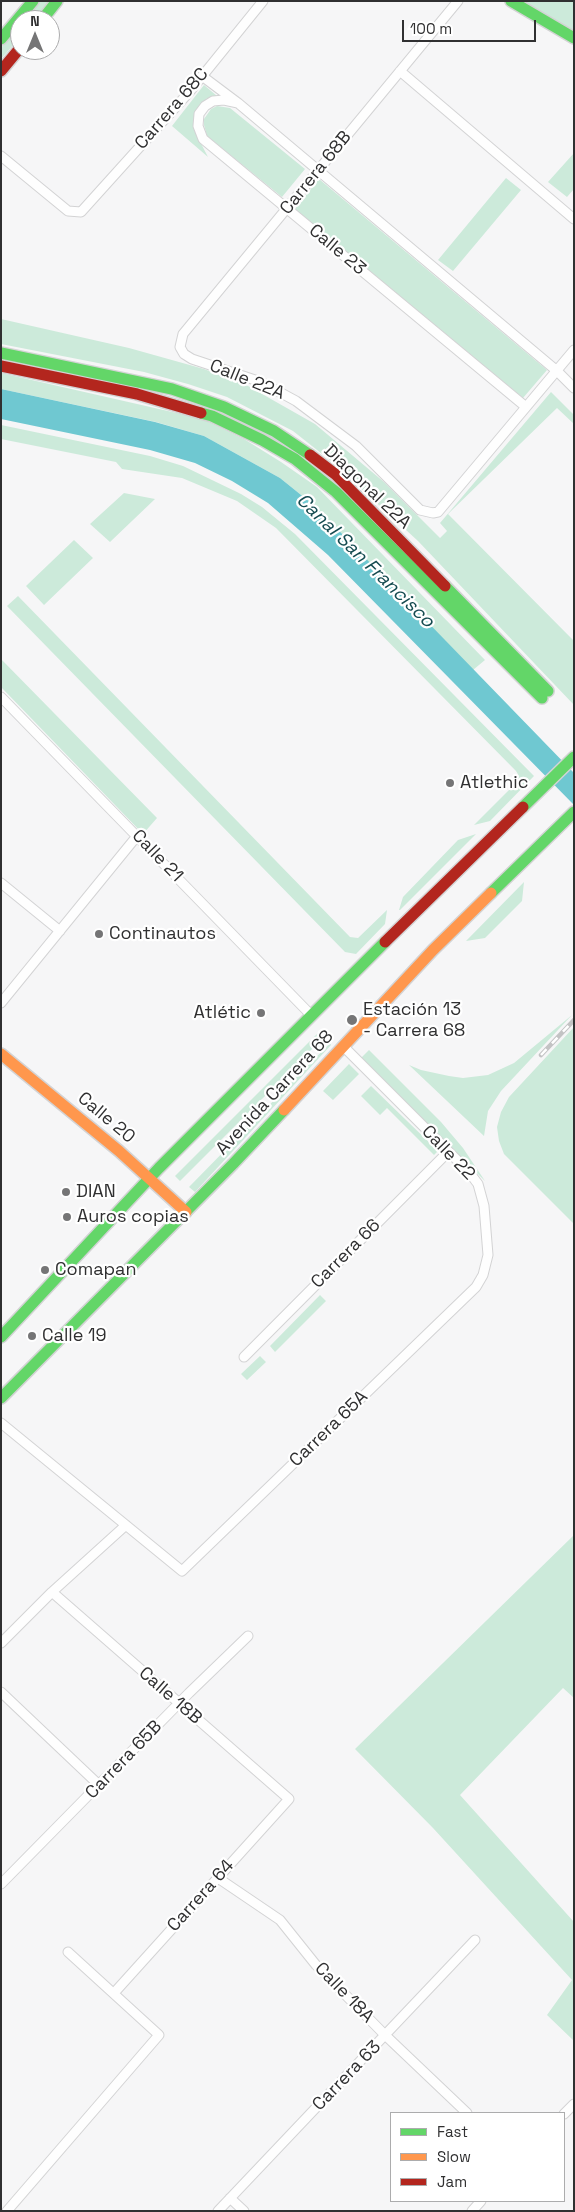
<!DOCTYPE html>
<html>
<head>
<meta charset="utf-8">
<style>
	body { margin:0 }
	#map { position:relative; width:575px; height:2212px; overflow:hidden; background:#f6f6f7; font-family:"Space Grotesk",sans-serif }
	canvas { display:block }
	.frame { position:absolute; inset:0; border:2px solid #303031; pointer-events:none }
	.legend { position:absolute; left:390px; top:2112px; width:175px; height:90px; box-sizing:border-box; background:#fff; border:1px solid #acacad; margin:0; padding:6px 9px; list-style:none; font-size:15px; color:#303031 }
	.legend li { display:flex; align-items:center; gap:10px; height:25px }
	.legend b { width:25px; border:1px solid #acacad }
	.north { position:absolute; left:10px; top:10px; width:50px; height:50px; box-sizing:border-box; background:#fff; border:1px solid #acacad; border-radius:50%; rotate:0deg; font-size:14px; font-weight:700; line-height:20px; text-align:center; color:#303031 }
	.north::after { content:''; display:block; margin:auto; width:18px; height:22px; background:#757576; clip-path:polygon(50% 0,100% 100%,50% 72%,0 100%) }
	.scale { position:absolute; left:402px; top:20px; width:134px; height:22px; box-sizing:border-box; border:2px solid #303031; border-top:0; padding-left:6px; font-size:15px; line-height:18px; white-space:nowrap; color:#303031; -webkit-text-stroke:4px #fff; paint-order:stroke }
</style>
</head>
<body>
<div id="map">
<canvas width="575" height="2212"></canvas>
<div class="frame"></div>
<ul class="legend">
<li><b style="height:6px;background:#63d668"></b>Fast</li>
<li><b style="height:6px;background:#ff974d"></b>Slow</li>
<li><b style="height:6px;background:#b3261e"></b>Jam</li>
</ul>
<div class="north">N</div>
<div class="scale">100 m</div>
</div>
<script>
const context = document.querySelector('canvas').getContext('2d');
context.lineJoin = 'round';
function fillPath(path, color) { context.fillStyle = color; context.fill(path, 'evenodd'); }
const toPath = rows => new Path2D(rows.map(r => 'M' + r).join(''));
function stroke(path, color, width, dash) { context.strokeStyle = color; context.lineWidth = width; context.lineCap = dash ? 'butt' : 'round'; context.setLineDash(dash || []); context.stroke(path); }
function drawText(font, color, halo, rows, align = 'center') {
  context.font = font + ' "Space Grotesk",sans-serif'; context.lineWidth = 4.5; context.setLineDash([]); context.textBaseline = 'middle'; context.strokeStyle = halo; context.fillStyle = color; for (const [text, x, y, turn = 0] of rows) {
    context.save(); context.translate(x, y); context.rotate((+turn || 0) * Math.PI / 180); context.textAlign = isNaN(turn) ? turn : align; if (halo) context.strokeText(text, 0, 0); context.fillText(text, 0, 0); context.restore();
  }
}
fillPath(toPath([
	[40,1,50,1,34,20,24,20],
	[523,1,574,1,574,32],
	[20,25,20,37,1,59,1,48],
	[204,85,217,96,206,99,195,114,195,132,208,157,172,126],
	[217,106,230,108,305,169,282,197,207,136,204,125,204,119,211,109],
	[574,153,574,189,567,197,548,182],
	[506,178,521,190,453,271,438,260],
	[319,179,547,370,523,398,295,209],
	[1,319,129,348,204,369,248,386,315,424,384,482,440,538,447,531,440,523,551,392,574,415,574,424,557,408,448,514,574,641,574,705,418,541,331,461,293,431,227,397,188,384,144,372,1,344],
	[1,373,203,419,244,439,281,462,317,487,485,660,473,670,316,507,280,478,204,436,156,422,1,389],
	[1,425,150,456,183,466,241,494,262,507,295,534,534,776,490,821,474,825,517,782,519,776,516,771,276,528,237,501,182,478,122,469,116,462,1,439],
	[124,493,155,499,110,542,90,524],
	[74,540,93,558,44,605,26,586],
	[18,596,350,937,358,938,387,910,385,924,356,954,345,952,7,606],
	[1,659,157,818,143,834,1,687],
	[476,834,400,910,399,910,403,897,458,840],
	[524,882,522,901,485,938,466,941],
	[572,1015,501,1091,488,1111,484,1136,409,1065,421,1070,449,1076,463,1078,488,1075,514,1063],
	[574,1027,574,1224,504,1154,499,1141,497,1127,501,1112,509,1097],
	[319,1032,324,1037,180,1181,175,1176],
	[330,1043,331,1045,195,1192,189,1187],
	[369,1050,441,1122,463,1148,485,1181,361,1058],
	[349,1064,359,1074,333,1100,323,1091],
	[371,1086,438,1151,434,1155,387,1108,380,1115,361,1096],
	[320,1295,326,1301,275,1352,270,1346],
	[260,1356,266,1362,247,1380,241,1374],
	[574,1535,574,1698,563,1688,460,1795,574,1922,574,2041,547,2015,572,1980,433,1828,355,1749]
]), '#cceada');
fillPath(toPath([
	[1,389,155,422,204,436,280,478,316,507,574,773,574,805,328,555,268,503,232,481,195,463,150,450,1,419]
]), '#6fc8d1');
const street = toPath([
	[458,1,183,334,180,347,184,354,192,359,261,382,296,401,356,446,420,510,433,513,438,512,574,350],
	[400,71,574,219],
	[202,76,238,103,557,371,574,388],
	[238,103,224,100,213,101,205,106,199,114,198,126,203,139,526,407],
	[1,156,68,211,81,212,191,90,263,1],
	[1,697,311,1015],
	[1,883,60,931],
	[1,1003,137,836],
	[244,1357,448,1152],
	[1,1423,182,1571,476,1287,483,1275,488,1255,484,1206,478,1184,469,1172,343,1046],
	[52,1592,289,1799,114,1993],
	[1,1643,52,1592,126,1525],
	[1,1692,99,1785],
	[218,1878,280,1920,316,1965,385,2035,467,2113],
	[1,1884,189,1693,248,1636],
	[564,2114,574,2104],
	[230,2198,244,2211],
	[7,2211,159,2035,68,1952],
	[218,2211,475,1940],
	[472,2211,481,2201]
]);
const fast = toPath([
	[511,1,574,38],
	[42,20,57,1],
	[1,39,33,1],
	[1,353,172,389,224,407,274,431,310,455],
	[201,413,212,416,262,440,295,459,336,492,542,698],
	[445,586,548,691],
	[523,807,574,757],
	[491,893,574,812],
	[1,1337,159,1168,385,942],
	[1,1398,233,1164,284,1110]
]);
const slow = toPath([
	[1,1054,119,1151,186,1212],
	[284,1110,433,950,491,893]
]);
const jam = toPath([
	[1,71,20,48],
	[1,366,137,394,201,413],
	[310,455,335,474,445,586],
	[385,942,523,807]
]);
stroke(street, '#d3d3d4', 11);
stroke(fast, '#d3d3d4', 14);
stroke(slow, '#d3d3d4', 14);
stroke(jam, '#d3d3d4', 14);
stroke(street, '#fefefe', 9);
stroke(fast, '#63d668', 11);
stroke(slow, '#ff974d', 11);
stroke(jam, '#b3261e', 11);
const rail = toPath([
	[541,1055,574,1020]
]);
stroke(rail, '#c3c3c4', 4.5);
stroke(rail, '#fff', 2.5, [8]);
for (const [x, y, r, color] of [
	[450,783,5,"#757576"],
	[99,934,5,"#757576"],
	[261,1013,5,"#757576"],
	[352,1020,6,"#757576"],
	[66,1192,5,"#757576"],
	[67,1217,5,"#757576"],
	[45,1270,5,"#757576"],
	[32,1336,5,"#757576"]
]) { const dot = new Path2D(); dot.arc(x, y, r, 0, 2 * Math.PI); context.fillStyle = color; context.fill(dot); stroke(dot, '#fff', 2); }
drawText('18px', '#303031', '#fff', [
	["Carrera 68C",172,109,-49],
	["Carrera 68B",316,173,-51],
	["Calle 23",337,250,40],
	["Calle 22A",247,380,22],
	["Diagonal 22A",367,487,44],
	["Calle 21",157,856,46],
	["Avenida Carrera 68",275,1093,-47],
	["Calle 20",106,1118,40],
	["Calle 22",448,1153,46],
	["Carrera 66",346,1254,-45],
	["Carrera 65A",329,1429,-44],
	["Calle 18B",170,1696,41],
	["Carrera 65B",124,1760,-46],
	["Carrera 64",201,1896,-48],
	["Calle 18A",344,1993,46],
	["Carrera 63",347,2076,-46]
]);
drawText('18px', '#303031', '#fff', [
	["Atlethic",460,783],
	["Continautos",109,934],
	["Estación 13",363,1010],
	["- Carrera 68",363,1031],
	["Atlétic",251,1013,"right"],
	["DIAN",76,1192],
	["Auros copias",77,1217],
	["Comapan",55,1270],
	["Calle 19",42,1336]
], 'left');
drawText('italic 19px', '#154b50', '#fff', [
	["Canal San Francisco",365,561,44]
]);
</script>
</body>
</html>
